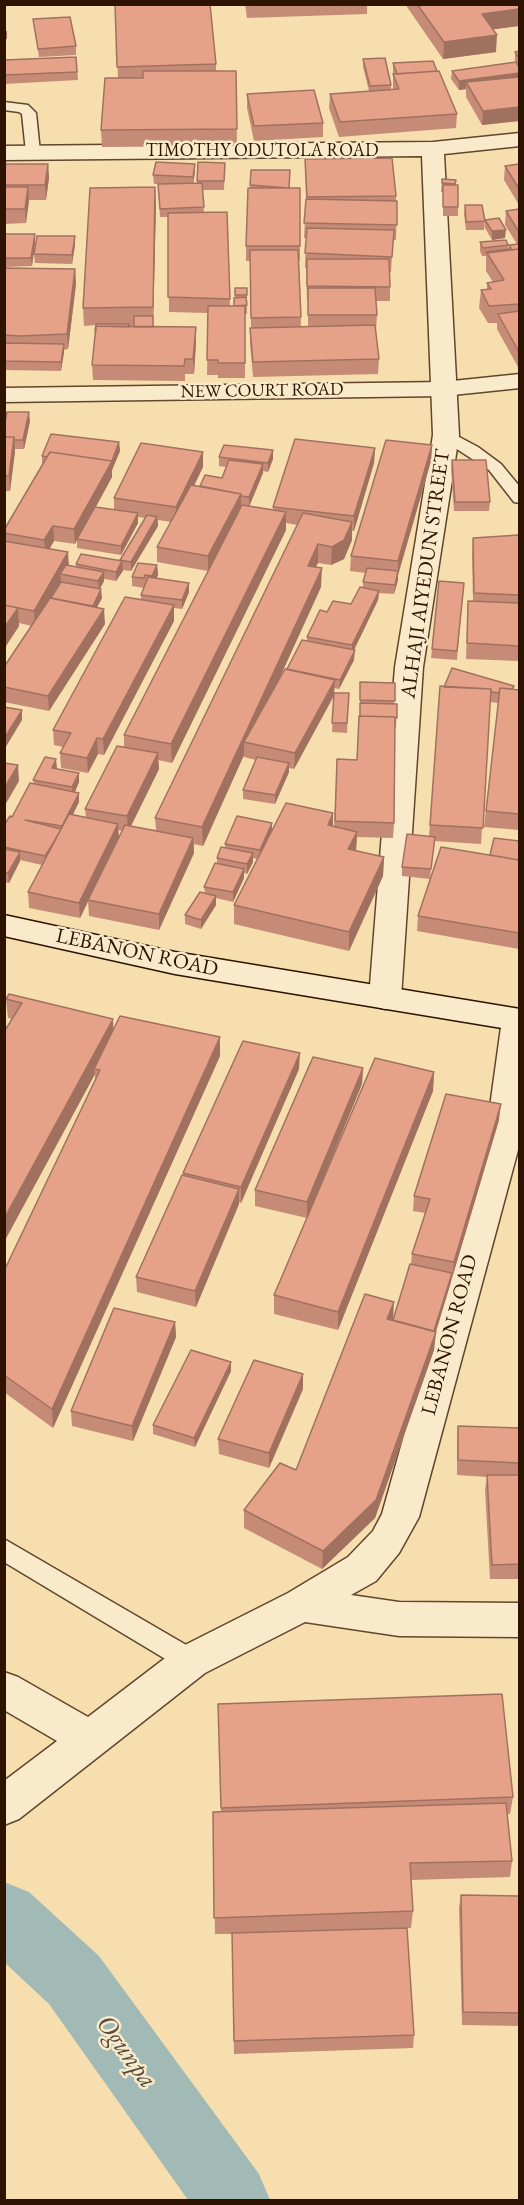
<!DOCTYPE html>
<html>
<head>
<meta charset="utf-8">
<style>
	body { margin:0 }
	#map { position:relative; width:524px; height:2205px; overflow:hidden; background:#f6deaf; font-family:"EB Garamond",serif }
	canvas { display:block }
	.frame { position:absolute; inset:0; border:6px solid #2e1300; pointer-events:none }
</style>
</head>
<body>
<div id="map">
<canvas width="524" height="2205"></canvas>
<div class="frame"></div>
</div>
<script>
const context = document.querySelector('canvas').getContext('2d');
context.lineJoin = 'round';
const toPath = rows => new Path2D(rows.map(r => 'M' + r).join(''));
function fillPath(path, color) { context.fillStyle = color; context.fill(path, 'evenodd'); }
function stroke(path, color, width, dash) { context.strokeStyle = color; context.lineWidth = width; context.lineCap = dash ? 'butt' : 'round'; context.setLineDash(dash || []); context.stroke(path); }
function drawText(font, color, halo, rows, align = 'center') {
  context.font = font + ' "EB Garamond",serif'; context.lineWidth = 5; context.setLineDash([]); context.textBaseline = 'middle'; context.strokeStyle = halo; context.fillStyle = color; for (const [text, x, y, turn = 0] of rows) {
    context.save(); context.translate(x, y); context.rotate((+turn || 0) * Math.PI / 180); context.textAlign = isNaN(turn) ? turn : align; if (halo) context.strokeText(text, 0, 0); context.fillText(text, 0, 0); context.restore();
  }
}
fillPath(toPath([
	[4,1882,29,1892,99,1956,259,2174,270,2200,188,2200,49,2004,4,1962,4,1882]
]), '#a1bab6');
const service = toPath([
	[4,102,28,105,36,113,40,152,38,155,33,156,26,152,22,114,19,112,4,110,4,102],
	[446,430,478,447,501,464,520,487,520,503,514,502,489,470,440,438,438,435,440,432,446,430],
	[4,1539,200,1653,204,1661,200,1669,191,1672,182,1669,4,1562,4,1539]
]);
const minor = toPath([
	[520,133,520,146,444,154,459,435,423,667,401,998,396,1006,385,1009,374,1006,369,998,395,667,433,435,422,156,4,160,4,146,433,142,520,133],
	[518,1009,518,1150,419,1517,399,1553,376,1581,351,1595,399,1602,520,1603,520,1637,399,1636,305,1622,205,1673,19,1819,4,1825,4,1781,57,1741,4,1710,4,1672,18,1677,88,1717,177,1649,288,1593,348,1557,373,1531,382,1514,484,1150,502,1020,507,1012,518,1009]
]);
const tertiary = toPath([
	[520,374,520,388,443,396,4,402,4,388,443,382,520,374]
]);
const secondary = toPath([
	[4,915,175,952,520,1009,520,1031,175,974,4,936,4,915]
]);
stroke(service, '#60462c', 3);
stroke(minor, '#60462c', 3);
stroke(tertiary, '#60462c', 3);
stroke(secondary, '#2e1300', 3);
fillPath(service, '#f9eacb');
fillPath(minor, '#f9eacb');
fillPath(tertiary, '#f9eacb');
fillPath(secondary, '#f9eacb');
fillPath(toPath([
	[115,4,216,64,216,71,236,71,237,146,102,147,101,130,118,78],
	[245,4,367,4,367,14,247,18],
	[405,4,519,4,519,26,493,29,496,52,443,59],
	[33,19,76,46,76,55,39,57],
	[519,51,519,121,482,125,466,97,466,89,459,90,451,79,452,71,515,62,515,52],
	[76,57,78,80,4,84,4,60],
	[363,59,391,85,391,89,393,89,393,63,437,71,457,114,456,128,339,137,329,108,330,94,369,91,363,67],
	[247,94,323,123,323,137,254,141,247,108],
	[305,159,396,196,396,201,397,201,396,240,393,240,391,272,390,272,390,301,376,301,377,315,376,330,375,330,379,359,378,374,253,377,250,343,250,328,251,328,250,261,246,261,246,246,251,170,289,188,300,188,300,261,299,261,301,327,308,326,308,301,307,301,306,268,305,268,306,238,304,238,306,200],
	[198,162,225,163,224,190,202,190,204,212,227,212,230,306,234,306,235,288,247,288,247,314,245,314,245,378,218,378,218,375,207,375,208,313,169,312,168,217,160,217,158,184,161,184,154,184,153,175,195,164,195,172,193,183,197,183],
	[4,164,48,164,49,178,46,200,28,200,26,223,5,224,4,229],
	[519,164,519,205,504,180,505,166],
	[442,179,456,180,455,185,458,207,458,216,443,216,443,192,441,192],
	[156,205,153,327,196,327,196,342,194,374,185,374,185,381,93,380,92,365,95,336,96,325,84,326,83,308],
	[465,205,485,221,484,230,466,230,464,214],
	[519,209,519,367,518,367,497,329,497,323,488,323,479,308,481,290,487,289,487,283,493,282,486,271,486,256,482,256,480,251,480,242,508,245,508,249,509,245,517,244,505,225,506,211],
	[485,220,505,238,492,240,485,228],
	[5,234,35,243,32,266,4,267],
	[75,245,72,264,35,263,34,254],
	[4,268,75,269,76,284,68,349,64,350,61,371,4,370],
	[30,421,24,449,15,449,10,491,4,491,4,426],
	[119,442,120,451,112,470,112,477,96,507,114,510,114,498,203,467,194,485,200,486,222,478,226,467,219,466,219,457,273,450,273,459,268,472,263,471,263,473,249,506,273,510,273,507,375,448,374,463,354,531,352,531,352,540,344,559,331,565,318,563,316,567,321,587,277,683,307,641,307,637,327,612,351,604,363,588,363,582,366,573,350,571,351,556,432,445,431,461,398,575,398,580,394,594,379,593,378,600,354,650,354,660,339,689,334,688,334,693,349,693,347,733,332,732,334,696,294,769,289,768,289,772,275,804,243,799,243,790,256,760,244,757,244,755,203,846,194,844,194,853,159,930,89,916,88,901,80,918,29,908,28,892,42,865,20,860,20,861,9,883,4,882,4,825,12,817,34,784,33,780,57,769,79,782,75,792,79,802,73,815,86,817,85,809,124,747,124,735,208,571,157,562,157,547,171,522,158,520,158,526,131,571,122,570,116,581,104,579,104,581,100,589,102,598,97,607,105,624,49,711,4,702,4,667,32,626,19,623,19,626,4,649,4,530,42,465,42,456],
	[138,517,146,518,120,561,76,564,76,567,69,565,49,549,54,541,75,544,77,540,77,548,121,555,138,523],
	[286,523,297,525,155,818,156,830,131,826,159,769,158,760,172,763,286,530],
	[118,830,122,831,119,838],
	[452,460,490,502,489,511,454,511,451,469],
	[519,535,519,661,466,659,468,601,473,601,472,554,473,538],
	[157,565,158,575,156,578,189,592,182,609,174,608,174,621,104,755,98,754,88,773,61,768,60,753,63,747,54,745,53,730,141,599,141,595,144,588,132,586,132,577],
	[464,583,457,660,431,658,432,649],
	[360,682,395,683,394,703,397,704,396,728,395,728,394,823,393,838,357,837,356,851,384,857,383,876,349,951,234,924,234,905,257,859,253,858,253,862,247,874,244,873,244,878,233,902,216,898,216,905,201,929,185,924,185,915,205,893,204,887,217,863,217,858,225,848,225,844,272,823,272,830,333,813,333,826,334,827,337,759,357,760,360,716],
	[440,686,514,686,513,689,519,690,519,830,484,827,498,703,490,702,481,844,434,841,430,879,402,876,402,867,429,836],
	[519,841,519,949,417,931,418,916,490,855],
	[6,999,113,1019,113,1029,220,1037,220,1056,53,1428,4,1392,4,1271,95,1080,95,1074,4,1242,4,1032,12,1019,8,1018],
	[363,1068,362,1084,307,1218,255,1206,255,1190],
	[299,1069,241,1203,239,1202,239,1204,196,1307,137,1292,136,1277,183,1176,183,1173],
	[434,1072,433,1091,338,1330,274,1314,274,1295],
	[499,1120,436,1332,434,1350,375,1518,322,1569,244,1528,244,1510,296,1470,393,1320,411,1264,412,1254,425,1213,413,1211,414,1196],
	[175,1322,176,1337,133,1441,72,1426,71,1411],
	[231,1362,231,1371,195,1447,153,1434,153,1425],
	[303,1374,303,1389,269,1468,219,1454,218,1439],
	[458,1426,519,1428,519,1579,490,1579,485,1490,487,1477,457,1475,457,1441],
	[218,1704,513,1797,510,1814,507,1814,512,1861,510,1877,411,1880,413,1911,411,1928,407,1928,414,2035,413,2048,234,2054,232,1934,215,1934,213,1812,221,1812],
	[461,1895,519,1896,519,2026,462,2025,459,1908]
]), '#c68b76');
fillPath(toPath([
	[519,9,519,26,481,31,482,14],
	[4,31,7,31,7,39,4,39],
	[497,35,496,52,443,59,444,42],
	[519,73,519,81,466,82,466,89,459,90,459,81],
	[519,107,519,121,482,125,483,111],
	[48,164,49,178,46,200,45,185],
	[195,164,195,172,193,185,193,177],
	[28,187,29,202,26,223,25,209],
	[155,187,156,205,153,325,153,307],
	[506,230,505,238,492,240,492,231],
	[35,234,35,243,32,266,31,258],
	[75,236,75,245,72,264,72,255],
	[75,269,76,284,68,349,67,334],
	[196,327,196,342,194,374,193,359],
	[64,344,64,353,61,371,61,362],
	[519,352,519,367,518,367],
	[29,412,30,421,24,449,23,440],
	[14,437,15,452,10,491,9,476],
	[119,442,120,451,112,470,112,477,75,544,74,529],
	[432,445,431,461,398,575,398,580,394,594,395,585,398,573,398,561],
	[375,448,374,463,354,531,354,516],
	[273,450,273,459,268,472,268,463],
	[203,452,203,467,176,523,176,507],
	[263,464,263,473,249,507,249,497],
	[241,494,241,509,208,571,208,556],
	[286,512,286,530,172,763,171,744],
	[138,513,138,523,121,555,121,546],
	[157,517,158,526,131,571,131,562],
	[352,522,352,540,344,559,331,565,332,547],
	[53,526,54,541,46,555,44,540],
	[318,544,318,563,307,584,308,566],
	[68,552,69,567,60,574,61,581,35,626,34,611],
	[122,561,123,571,116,581,116,572],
	[157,565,158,575,153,586,152,576],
	[322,568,321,587,250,743,244,742,244,755,203,846,202,827],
	[104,572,104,581,99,590,98,581],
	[189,583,189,592,182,609,182,600],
	[101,589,102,598,93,615,93,606],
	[379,591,378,600,352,654,352,645],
	[174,605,174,621,104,755,103,739],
	[18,608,19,626,4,649,4,628],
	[104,609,105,624,49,711,48,696],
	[355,650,354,660,339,689,340,680],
	[335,680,334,695,294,769,295,753],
	[22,710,22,720,4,750,4,739],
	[97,738,98,754,88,773,87,758],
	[158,753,159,769,128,832,127,816],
	[56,759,57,768,52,768],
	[289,763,289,772,275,804,275,795],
	[18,765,19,781,4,807,4,789],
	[79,773,79,782,73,796,72,787],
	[79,793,79,802,46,866,45,856],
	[333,813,333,832,328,825],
	[272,823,272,832,260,860,260,850],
	[118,824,119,839,80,918,79,903],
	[357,832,356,850,348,849],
	[193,838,194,853,159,930,159,914],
	[20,852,20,861,9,883,8,873],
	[253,853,253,862,247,874,247,864],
	[384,857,383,876,349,951,349,932],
	[244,869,244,878,233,902,233,892],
	[216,896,216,905,201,929,201,920],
	[113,1019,114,1038,94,1069,95,1074,4,1242,4,1219],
	[220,1037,220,1056,53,1428,52,1409],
	[300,1053,299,1069,241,1203,241,1187],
	[363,1068,362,1084,307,1218,307,1202],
	[434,1072,433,1091,338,1330,338,1312],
	[501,1104,499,1120,452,1278,454,1262],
	[239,1189,239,1204,196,1307,195,1291],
	[452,1273,451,1282,435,1334,436,1332,434,1350,375,1518,322,1569,323,1551,433,1332],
	[394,1302,393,1320,387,1319],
	[175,1322,176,1337,133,1441,132,1426],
	[231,1362,231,1371,195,1447,194,1438],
	[303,1374,303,1389,269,1468,269,1453]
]), '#a17160');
const building = toPath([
	[115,4,210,4,216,64,117,67,115,4],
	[417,4,519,4,519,9,482,14,497,35,444,42,417,4],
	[70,17,76,46,38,49,33,19,70,17],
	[519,51,519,58,515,52,519,51],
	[76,57,77,72,4,75,4,60,76,57],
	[385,58,391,85,370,86,363,59,385,58],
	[433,61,437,71,397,74,393,63,433,61],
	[516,62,519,67,519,73,459,81,452,71,516,62],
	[143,71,236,71,237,129,101,130,105,78,143,78,143,71],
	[439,71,457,114,340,122,330,94,399,89,393,74,439,71],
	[519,77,519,107,483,111,466,82,519,77],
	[314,90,323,123,254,126,247,94,314,90],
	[392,158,396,196,307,197,305,159,392,158],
	[156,162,195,164,193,177,153,175,156,162],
	[198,162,225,163,224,181,197,181,198,162],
	[4,164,48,164,45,185,4,185,4,164],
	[519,164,519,189,505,166,519,164],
	[251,170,290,170,289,188,250,185,251,170],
	[442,179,456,180,455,184,442,183,442,179],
	[202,183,204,207,160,209,158,184,202,183],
	[443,185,458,185,458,207,443,207,443,185],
	[4,187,28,187,25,209,4,209,4,187],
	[155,187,153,307,83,308,90,188,155,187],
	[248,188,300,188,300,246,246,246,248,188],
	[306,199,397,201,397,225,304,223,306,199],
	[465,205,482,205,485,221,466,222,465,205],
	[519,209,519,232,506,211,519,209],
	[227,212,230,299,168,297,168,213,227,212],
	[499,218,506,230,492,231,485,220,499,218],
	[307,228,394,230,392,257,305,253,307,228],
	[5,234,35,234,31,258,4,258,5,234],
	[37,236,75,236,72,255,34,254,37,236],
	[506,240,508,245,483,248,480,242,506,240],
	[519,244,519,249,512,250,509,245,519,244],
	[509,249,510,250,487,253,486,252,509,249],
	[519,249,519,304,489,306,481,290,491,289,487,283,504,280,487,253,519,249],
	[250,250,298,250,301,317,251,318,250,250],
	[307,259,389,259,390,287,307,286,307,259],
	[4,268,75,269,67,334,20,336,4,335,4,268],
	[235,288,247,288,247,295,235,295,235,288],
	[308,288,375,288,377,315,308,315,308,288],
	[246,297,247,305,234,306,234,298,246,297],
	[208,306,245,306,245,363,218,363,218,360,207,360,208,306],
	[519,311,519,352,498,314,519,311],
	[134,316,153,316,153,327,134,327,134,316],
	[96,324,129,324,129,327,96,326,96,331,95,331,96,324],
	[375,325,379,359,253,362,250,328,375,325],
	[96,326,196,327,193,359,185,359,184,366,92,365,96,326],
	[4,343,64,344,61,362,4,361,4,343],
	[7,412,29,412,23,440,14,440,14,437,4,437,4,426,7,412],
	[51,434,119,442,112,461,50,452,47,457,42,456,51,434],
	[4,437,14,437,9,476,4,476,4,437],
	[295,439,375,448,354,516,273,507,295,439],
	[386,440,432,445,398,561,351,556,386,440],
	[141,443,203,452,176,507,114,498,141,443],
	[224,445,273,450,268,463,219,457,224,445],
	[50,452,112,461,74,529,53,526,44,540,4,533,4,530,50,452],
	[229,460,263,464,249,497,241,496,241,494,200,486,205,475,222,478,229,460],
	[452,460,486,460,490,502,455,502,452,460],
	[191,485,241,494,208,556,157,547,191,485],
	[242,505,286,512,171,744,124,735,242,505],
	[95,507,138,513,121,546,77,539,95,507],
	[303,513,352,522,344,540,332,547,318,544,308,566,322,568,202,827,155,818,303,513],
	[147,515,157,517,131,562,120,560,147,515],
	[519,535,519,595,474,593,473,538,519,535],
	[4,541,68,552,34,611,4,605,4,541],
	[81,554,122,561,116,572,76,564,81,554],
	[138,563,157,565,152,576,145,575,144,578,132,577,138,563],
	[66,565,104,572,98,581,60,574,66,565],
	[367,568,398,571,395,585,363,582,367,568],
	[148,577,189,583,182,600,141,595,148,577],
	[439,581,464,583,457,651,432,649,439,581],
	[61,582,101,589,93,606,51,598,61,582],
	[360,587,379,591,352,645,307,637,320,610,327,612,333,601,351,604,360,587],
	[125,597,174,605,103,739,97,738,87,758,60,753,71,733,53,730,125,597],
	[50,598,104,609,48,696,4,687,4,667,50,598],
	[468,601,519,603,519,646,467,643,468,601],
	[4,605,18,608,4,628,4,605],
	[302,640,355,650,340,680,287,669,302,640],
	[452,668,514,686,512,689,500,688,499,693,491,692,491,689,444,687,452,668],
	[285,669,335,680,295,753,244,742,285,669],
	[360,682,395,683,395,701,360,700,360,682],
	[440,686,491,689,483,828,430,825,440,686],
	[500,688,519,690,519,814,486,811,500,688],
	[334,693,349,693,347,723,332,723,334,693],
	[360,703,397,704,397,718,395,718,395,717,360,716,360,703],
	[4,707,22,710,4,739,4,707],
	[359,716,395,717,394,823,335,821,337,759,357,760,359,716],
	[117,746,158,753,127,816,85,809,117,746],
	[45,757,56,759,52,768,79,773,72,787,33,780,45,757],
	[257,757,289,763,275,795,243,790,257,757],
	[4,763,18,765,4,789,4,763],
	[30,783,79,793,62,826,25,820,61,829,52,845,45,856,4,847,4,825,10,816,12,817,30,783],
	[286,803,333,813,328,825,357,832,348,849,384,857,349,932,234,905,286,803],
	[69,814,118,824,79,903,28,892,69,814],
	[237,816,272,823,260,850,225,844,237,816],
	[125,825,193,838,159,914,88,900,125,825],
	[407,834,435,837,431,869,402,867,407,834],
	[494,838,519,841,519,860,490,855,494,838],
	[221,847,253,853,247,864,217,858,221,847],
	[441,847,519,860,519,933,418,916,441,847],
	[4,849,20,852,8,873,4,873,4,849],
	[215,863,244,869,233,892,204,887,215,863],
	[200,892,216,896,201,920,185,915,200,892],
	[9,994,113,1019,4,1219,4,1032,22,1003,6,999,9,994],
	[120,1016,220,1037,52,1409,4,1375,4,1271,100,1070,94,1069,120,1016],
	[243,1041,300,1053,241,1187,183,1173,243,1041],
	[313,1057,363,1068,307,1202,255,1190,313,1057],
	[375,1058,434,1072,338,1312,274,1295,375,1058],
	[446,1094,501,1104,454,1262,412,1254,430,1199,414,1196,446,1094],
	[182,1175,239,1189,195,1291,136,1277,182,1175],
	[410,1264,452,1273,434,1331,393,1320,410,1264],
	[365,1294,394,1302,387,1319,436,1332,376,1500,323,1551,244,1510,280,1463,296,1470,365,1294],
	[114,1308,175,1322,132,1426,71,1411,114,1308],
	[191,1350,231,1362,194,1438,153,1425,191,1350],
	[254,1360,303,1374,269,1453,218,1439,254,1360],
	[458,1426,519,1428,519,1463,458,1460,458,1426],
	[487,1475,519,1475,519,1564,492,1565,487,1475],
	[502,1694,513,1797,221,1808,218,1704,502,1694],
	[506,1803,512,1861,410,1863,413,1911,214,1918,213,1812,506,1803],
	[461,1895,519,1896,519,2013,463,2012,461,1895],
	[407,1928,414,2035,234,2041,232,1933,407,1928]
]);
fillPath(building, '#e6a289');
stroke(building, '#a17160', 1.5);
drawText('18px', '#2e1300', '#f9eacb', [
	["TIMOTHY ODUTOLA ROAD",262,151],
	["NEW COURT ROAD",262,391,-1]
]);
drawText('21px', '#2e1300', '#f9eacb', [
	["ALHAJI AIYEDUN STREET",426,574,-82],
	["LEBANON ROAD",137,953,12],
	["LEBANON ROAD",450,1335,-75]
]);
drawText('italic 27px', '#564d40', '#f9eacb', [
	["Ogunpa",126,2052,54]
]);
</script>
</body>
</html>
